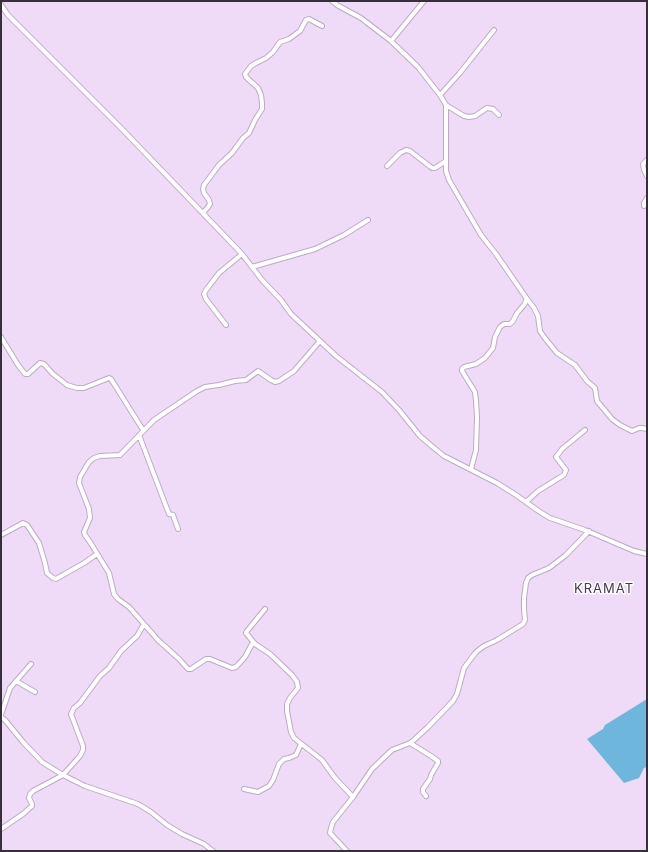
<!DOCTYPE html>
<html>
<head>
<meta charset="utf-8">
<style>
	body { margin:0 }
	#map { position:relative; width:648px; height:852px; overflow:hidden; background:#efdbf7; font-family:Inter,sans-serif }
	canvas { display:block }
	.frame { position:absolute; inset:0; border:2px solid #37303b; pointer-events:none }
</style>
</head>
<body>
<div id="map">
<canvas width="648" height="852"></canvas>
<div class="frame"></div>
</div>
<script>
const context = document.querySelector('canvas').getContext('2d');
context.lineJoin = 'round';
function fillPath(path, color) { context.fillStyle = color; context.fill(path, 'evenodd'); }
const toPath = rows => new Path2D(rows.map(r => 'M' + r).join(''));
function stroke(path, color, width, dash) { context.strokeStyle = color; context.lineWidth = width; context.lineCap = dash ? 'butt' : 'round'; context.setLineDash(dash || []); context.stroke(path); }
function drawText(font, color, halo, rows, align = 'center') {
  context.font = font + ' Inter,sans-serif'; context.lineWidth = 3; context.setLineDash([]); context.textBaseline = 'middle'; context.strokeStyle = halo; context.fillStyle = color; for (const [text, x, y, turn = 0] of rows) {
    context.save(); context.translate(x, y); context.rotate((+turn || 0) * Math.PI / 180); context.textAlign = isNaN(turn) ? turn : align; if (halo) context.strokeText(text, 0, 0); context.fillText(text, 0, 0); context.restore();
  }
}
fillPath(toPath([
	[647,699,647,767,644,768,639,778,624,783,587,739,603,729,605,725]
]), '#6eb6db');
const street = toPath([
	[332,1,337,5,361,18,391,41,418,67,440,95,446,105,446,171,449,180,481,235,496,254,527,299,534,308,538,316,540,331,544,337,557,353,575,365,587,381,595,388,597,401,612,419,620,425,632,431,639,428,642,428,647,429],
	[1,5,8,15,121,128,219,230,242,254,262,280,281,300,291,314,336,356,382,392,399,410,420,436,434,448,444,456,497,483,516,495,540,512,550,518,585,530,634,551,647,554],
	[391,41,424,1],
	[440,95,459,74,494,30],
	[446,105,464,116,469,117,475,116,487,108,493,109,499,115],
	[647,160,643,164,644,170,647,176],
	[387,166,400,153,406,150,410,151,428,165,432,168,435,168,446,161],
	[644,206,644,203,647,198],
	[203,213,208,207,210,204,209,200,204,193,203,189,204,185,219,165,232,153,243,138,249,133,255,120,262,109,262,103,261,95,258,88,246,77,245,74,251,66,256,63,266,58,273,52,280,42,289,39,300,31,306,20,309,19,322,26],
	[252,267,315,249,344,235,368,220],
	[226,325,206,299,204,294,206,290,219,273,242,254],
	[1,337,18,365,25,374,28,374,40,363,44,364,53,374,67,385,77,388,84,388,109,378,111,379,143,430],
	[320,341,294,371,279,381,275,382,271,380,258,371,246,380,235,381,219,385,205,387,197,391,154,420,120,455,100,456,94,458,89,462,80,477,79,483,89,509,90,518,84,532,85,535,90,542,109,573,114,594,118,599,129,607,158,640,179,659,188,669,191,669,206,659,210,659,232,668,236,667,245,657,252,644,255,644,270,654,292,675,297,682,298,688,290,698,287,704,287,711,291,732,294,738,322,760,335,778,353,797],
	[139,435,169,514,173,515,178,529],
	[471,469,476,450,477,417,476,401,475,392,462,371,462,369,464,367,476,364,485,358,493,348,495,337,500,327,504,324,510,324,513,321,517,313,524,305,527,299],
	[526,502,538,491,564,475,566,470,556,457,562,449,585,430],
	[1,535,23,523,27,525,39,543,45,563,47,573,53,578,56,579,84,563,97,554],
	[255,644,246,633,247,631,265,609],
	[16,681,35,692],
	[1,715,10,688,31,664],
	[1,717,5,720,23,742,42,762,50,767,63,775,85,786,138,804,151,812,167,825,182,834,204,844,213,851],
	[410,743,431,756,438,761,438,763,431,775,430,779,423,789,423,792,426,796],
	[244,789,258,792,269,786,273,780,279,764,284,759,289,758,296,755,301,744],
	[1,829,23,814,32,806,32,804,29,798,30,794,33,791,63,775,80,756,83,750,83,746,71,714,74,708,80,703,100,676,109,668,121,651,137,636,144,624],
	[347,851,330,833,331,828,333,822,353,797,372,769,392,750,410,743,415,739,428,727,453,701,457,694,464,668,476,652,484,646,497,640,523,624,525,620,524,609,524,598,526,583,528,578,532,575,549,568,566,555,589,531]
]);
stroke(street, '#bdaac5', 6);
stroke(street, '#fff', 4);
context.letterSpacing = '1px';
drawText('13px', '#493950', '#fff', [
	["KRAMAT",604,589]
]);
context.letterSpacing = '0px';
</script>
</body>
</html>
